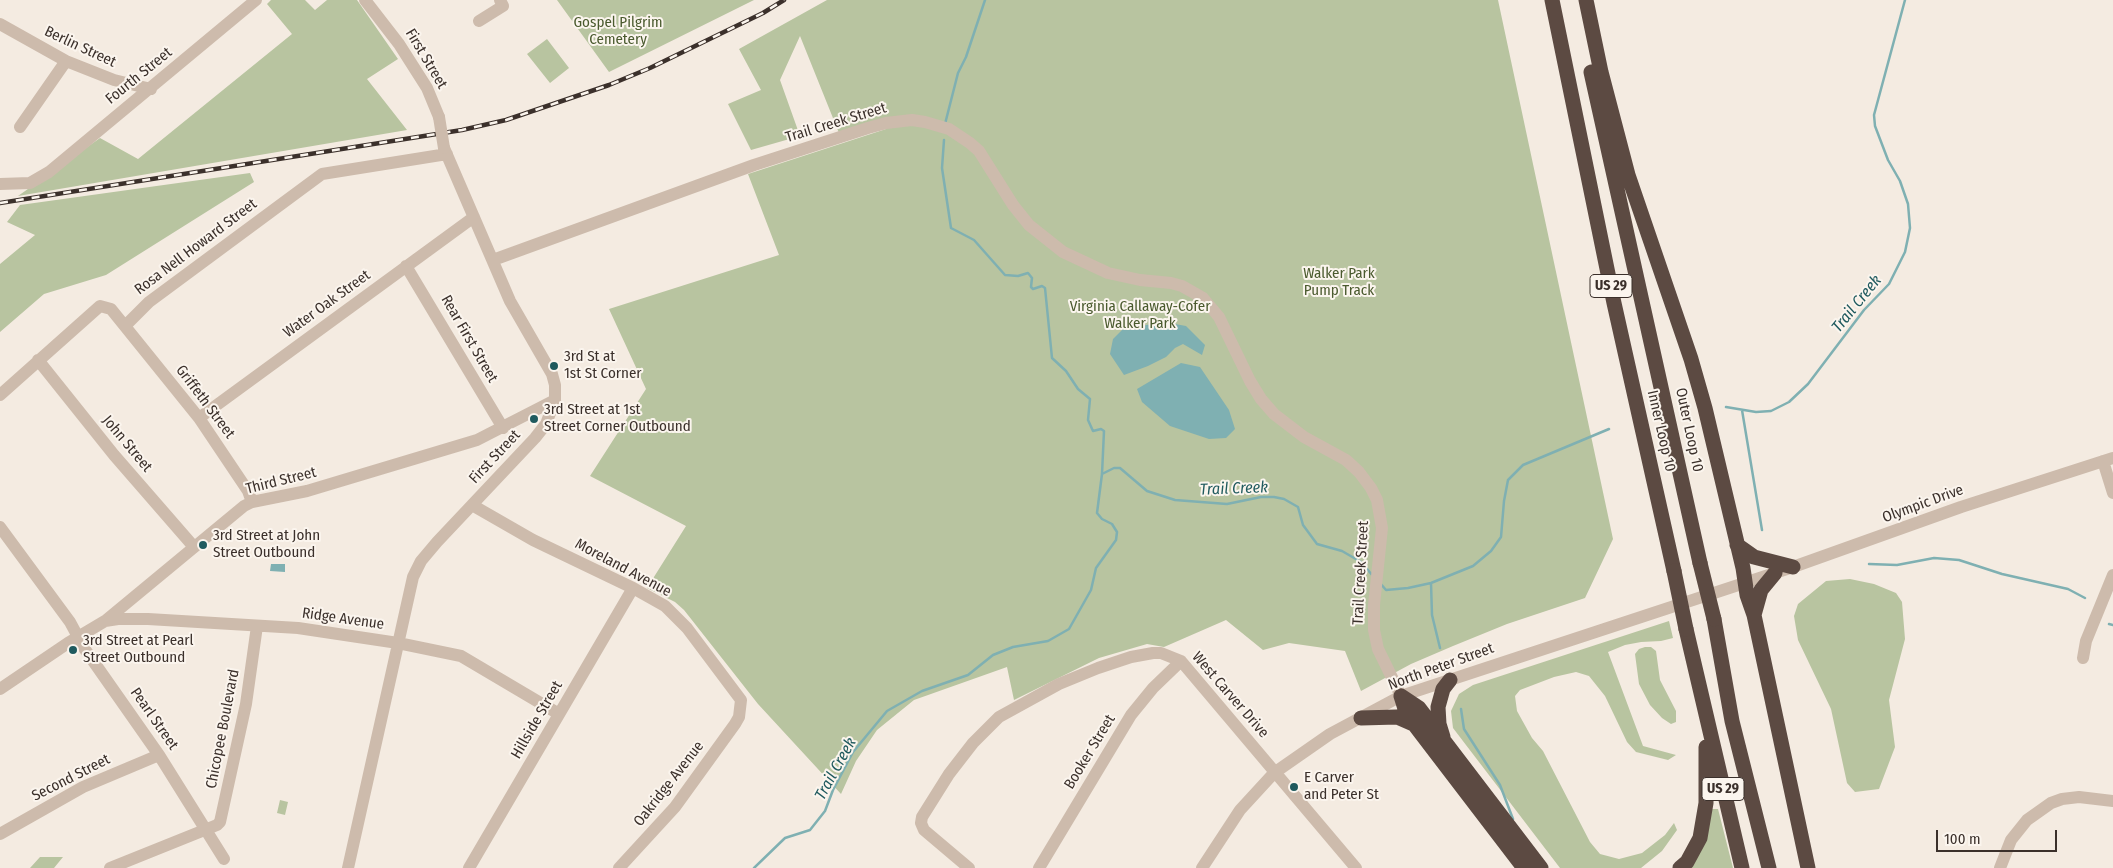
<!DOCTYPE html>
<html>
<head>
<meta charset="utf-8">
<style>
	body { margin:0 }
	#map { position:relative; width:2113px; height:868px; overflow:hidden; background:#f4ebe1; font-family:"Fira Sans Condensed",sans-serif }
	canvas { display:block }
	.scale { position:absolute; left:1936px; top:830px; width:121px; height:22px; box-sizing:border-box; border:2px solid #3b302b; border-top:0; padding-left:6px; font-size:15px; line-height:18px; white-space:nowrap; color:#3b302b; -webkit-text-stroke:4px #fbf5ee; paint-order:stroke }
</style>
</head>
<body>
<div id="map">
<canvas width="2113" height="868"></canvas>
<div class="scale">100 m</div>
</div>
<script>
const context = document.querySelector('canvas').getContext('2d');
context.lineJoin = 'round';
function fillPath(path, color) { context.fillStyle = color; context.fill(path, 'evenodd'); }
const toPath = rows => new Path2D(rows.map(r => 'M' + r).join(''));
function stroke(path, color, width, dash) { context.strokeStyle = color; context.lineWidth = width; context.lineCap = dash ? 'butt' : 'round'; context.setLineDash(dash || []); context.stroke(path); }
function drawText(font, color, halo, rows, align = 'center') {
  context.font = font + ' "Fira Sans Condensed",sans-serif'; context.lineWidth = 4; context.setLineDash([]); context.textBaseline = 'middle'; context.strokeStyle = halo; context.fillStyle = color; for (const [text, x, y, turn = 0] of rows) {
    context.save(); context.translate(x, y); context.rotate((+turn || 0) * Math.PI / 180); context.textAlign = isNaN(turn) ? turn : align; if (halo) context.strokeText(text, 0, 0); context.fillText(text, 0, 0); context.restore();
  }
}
fillPath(toPath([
	[271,0,305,0,315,10,327,0,357,0,398,59,367,79,407,130,18,196,100,138,138,159,292,34,267,4],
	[557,0,754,0,609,72],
	[827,0,1498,0,1613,539,1585,598,1507,624,1453,646,1411,664,1361,691,1345,651,1289,643,1263,650,1226,620,1164,647,1147,644,1099,658,1014,700,1007,667,914,700,877,730,856,761,841,794,758,704,684,610,675,602,647,588,686,526,590,476,646,389,609,309,779,255,748,174,886,129,839,133,800,36,780,80,800,136,751,150,728,104,761,90,739,49],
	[547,39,569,68,550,83,527,54],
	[250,173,254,182,106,275,44,294,0,332,0,264,35,235,7,222,20,205],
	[1850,579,1874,584,1896,593,1902,602,1905,639,1889,700,1895,747,1879,789,1855,792,1847,783,1831,709,1798,640,1794,616,1798,604,1826,581],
	[1669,621,1673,638,1661,641,1641,642,1625,645,1608,652,1643,746,1676,755,1668,760,1636,752,1627,742,1605,696,1589,676,1576,672,1554,677,1520,690,1515,696,1517,711,1532,738,1543,751,1590,842,1600,854,1619,859,1642,853,1665,835,1674,823,1677,830,1662,851,1641,868,1560,868,1453,728,1451,711,1459,694,1473,685],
	[1645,647,1651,647,1656,651,1660,680,1676,711,1676,722,1671,724,1662,718,1650,705,1639,684,1635,654,1639,649],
	[280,800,288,802,285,815,277,813],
	[1709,809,1718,809,1733,868,1687,868],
	[40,857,63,857,54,868,30,868]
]), '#b8c4a0');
fillPath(toPath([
	[1164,322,1186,326,1205,345,1202,355,1183,344,1175,348,1166,357,1148,366,1124,375,1110,354,1113,339,1123,329],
	[1181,363,1200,367,1229,410,1235,429,1226,438,1209,439,1170,426,1142,402,1137,389],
	[271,564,285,564,285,572,270,571]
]), '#7fb0b2');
stroke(toPath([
	[945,124,958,73,966,57,985,0],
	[1726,407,1756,412,1771,411,1789,402,1808,384,1864,310,1889,284,1905,252,1910,228,1908,204,1900,181,1888,160,1875,126,1874,115,1905,0],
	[1742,410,1762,530],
	[1102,474,1114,468,1120,468,1147,491,1175,500,1227,504,1261,497,1274,497,1284,499,1298,507,1303,525,1317,544,1342,551,1361,562,1373,576],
	[1869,564,1897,565,1934,558,1959,560,2002,574,2068,589,2085,598],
	[1380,583,1386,590,1408,588,1431,583,1473,566,1491,551,1501,537,1504,501,1508,480,1523,465,1609,429],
	[1431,583,1432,615,1440,648],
	[2109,624,2113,625],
	[1461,709,1464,729,1500,785,1513,819],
	[754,868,785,838,810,830,825,811,833,790,853,752,887,711,922,691,968,675,993,655,1013,647,1048,641,1069,629,1091,590,1096,568,1116,540,1117,532,1112,524,1102,519,1097,513,1102,474,1104,431,1101,429,1093,431,1088,420,1090,399,1078,389,1066,371,1052,358,1045,288,1042,286,1033,289,1031,287,1032,278,1028,273,1018,276,1005,275,974,240,951,228,942,168,944,140]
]), '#7fb0b2', 2.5);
stroke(toPath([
	[365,0,399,44,427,88,439,117],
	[479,21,503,6,500,0],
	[0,24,66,61,114,80,151,89],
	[20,127,66,61],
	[0,184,30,183,49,172,256,0],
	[493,260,754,165,868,128,886,123,912,120,925,122,949,129,970,143,979,151,1013,205,1029,225,1063,252,1108,273,1140,280,1171,283,1182,286,1203,298,1219,317,1250,381,1261,399,1274,414,1304,437,1346,460,1359,472,1371,488,1377,500,1382,528,1374,605,1374,630,1378,649,1401,696],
	[406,266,503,428],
	[125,326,149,302,322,174,447,154],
	[38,360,114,455,194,547],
	[0,395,100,306,111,309,199,418,248,491,252,502],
	[199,418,474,217],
	[2103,461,2113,493],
	[472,505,533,540,633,588,665,606,687,628,741,700,739,717,735,724,675,807,619,868],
	[0,527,70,622,84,648,159,755,224,859],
	[105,621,118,619,148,619,298,628,398,643,461,656,559,714],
	[2083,658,2086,641,2113,575],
	[0,689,68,643,105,621,244,506,252,502,307,491,477,440,555,400],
	[0,834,83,787,159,755],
	[110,868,217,825,220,822,246,704,257,626],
	[348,868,413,577,421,561,437,542,535,438,546,424,555,400,555,385,552,374,510,301,444,148],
	[469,868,633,588],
	[969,868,924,830,921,823,922,817,949,774,973,743,999,717,1059,684,1098,668,1131,657,1153,653,1161,653,1181,661,1356,868],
	[1039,868,1131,715,1153,688,1181,661],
	[1202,868,1240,810,1274,773,1330,734,1401,696,1793,567,1961,507,2113,458],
	[2000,868,2011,840,2027,820,2051,803,2062,799,2079,797,2113,801]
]), '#cdbbac', 12);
stroke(toPath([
	[1552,0,1614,303,1674,571],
	[1586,0,1601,72,1628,175,1691,359,1705,408,1743,568,1747,595,1754,615,1808,868],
	[1591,72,1700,563],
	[1737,545,1754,557,1793,567],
	[1754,615,1761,590,1775,573],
	[1714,619,1732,721,1769,868],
	[1686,629,1742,868],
	[1401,696,1419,708,1541,868],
	[1401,696,1407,715,1524,868],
	[1361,718,1397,717,1413,724],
	[1443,737,1439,724,1438,707,1443,689,1450,680],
	[1680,868,1687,862,1700,838,1706,803,1706,747]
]), '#5c4a42', 15);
const rail = toPath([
	[0,203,462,130,506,120,609,85,650,68,763,13,784,0]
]);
stroke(rail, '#3b302b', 4.5);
stroke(rail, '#fbf5ee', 2.5, [8]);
stroke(toPath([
	[439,117,444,148]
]), '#cdbbac', 12);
stroke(toPath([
	[1700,563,1714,619],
	[1674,571,1686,629]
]), '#5c4a42', 15);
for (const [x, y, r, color] of [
	[554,366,5,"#1f5a5e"],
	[534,419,5,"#1f5a5e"],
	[203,545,5,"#1f5a5e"],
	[73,650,5,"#1f5a5e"],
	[1294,787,5,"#1f5a5e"]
]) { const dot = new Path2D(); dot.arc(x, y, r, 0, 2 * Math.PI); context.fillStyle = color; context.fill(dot); stroke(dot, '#fbf5ee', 2); }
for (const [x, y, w] of [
	[1611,286,42],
	[1723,789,42]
]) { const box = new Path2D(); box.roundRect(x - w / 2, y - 11.5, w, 23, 4); context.fillStyle = '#fbf5ee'; context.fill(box); stroke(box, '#3b302b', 1); }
drawText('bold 14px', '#3b302b', null, [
	["US 29",1611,286],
	["US 29",1723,789]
]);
drawText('15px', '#4a5a2e', '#fbf5ee', [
	["Gospel Pilgrim",618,23],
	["Cemetery",618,40],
	["Walker Park",1339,274],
	["Pump Track",1339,291],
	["Virginia Callaway-Cofer",1140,307],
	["Walker Park",1140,324]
]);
drawText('15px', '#3b302b', '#fbf5ee', [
	["Berlin Street",80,47,25],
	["First Street",426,59,59],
	["Fourth Street",139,76,-39],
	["Trail Creek Street",836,123,-17],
	["Rosa Nell Howard Street",196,247,-37],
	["Water Oak Street",327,304,-36],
	["Rear First Street",469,339,60],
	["Griffeth Street",205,402,53],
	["Outer Loop 10",1689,430,78],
	["Inner Loop 10",1661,431,77],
	["John Street",127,444,50],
	["First Street",495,457,-47],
	["Third Street",281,481,-14],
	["Olympic Drive",1923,504,-20],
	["Moreland Avenue",623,568,28],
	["Trail Creek Street",1361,573,-87],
	["Ridge Avenue",343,619,8],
	["North Peter Street",1441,667,-20],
	["West Carver Drive",1230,695,49],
	["Pearl Street",154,719,55],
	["Hillside Street",537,720,-60],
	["Chicopee Boulevard",223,729,-79],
	["Booker Street",1090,752,-59],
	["Second Street",71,778,-27],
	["Oakridge Avenue",669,784,-52]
]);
drawText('15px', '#3b302b', '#fbf5ee', [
	["3rd St at",564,357],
	["1st St Corner",564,374],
	["3rd Street at 1st",544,410],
	["Street Corner Outbound",544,427],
	["3rd Street at John",213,536],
	["Street Outbound",213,553],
	["3rd Street at Pearl",83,641],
	["Street Outbound",83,658],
	["E Carver",1304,778],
	["and Peter St",1304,795]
], 'left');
drawText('italic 16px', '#1f5a5e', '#fbf5ee', [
	["Trail Creek",1857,304,-51],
	["Trail Creek",1234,489,-2],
	["Trail Creek",836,769,-61]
]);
</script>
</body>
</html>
